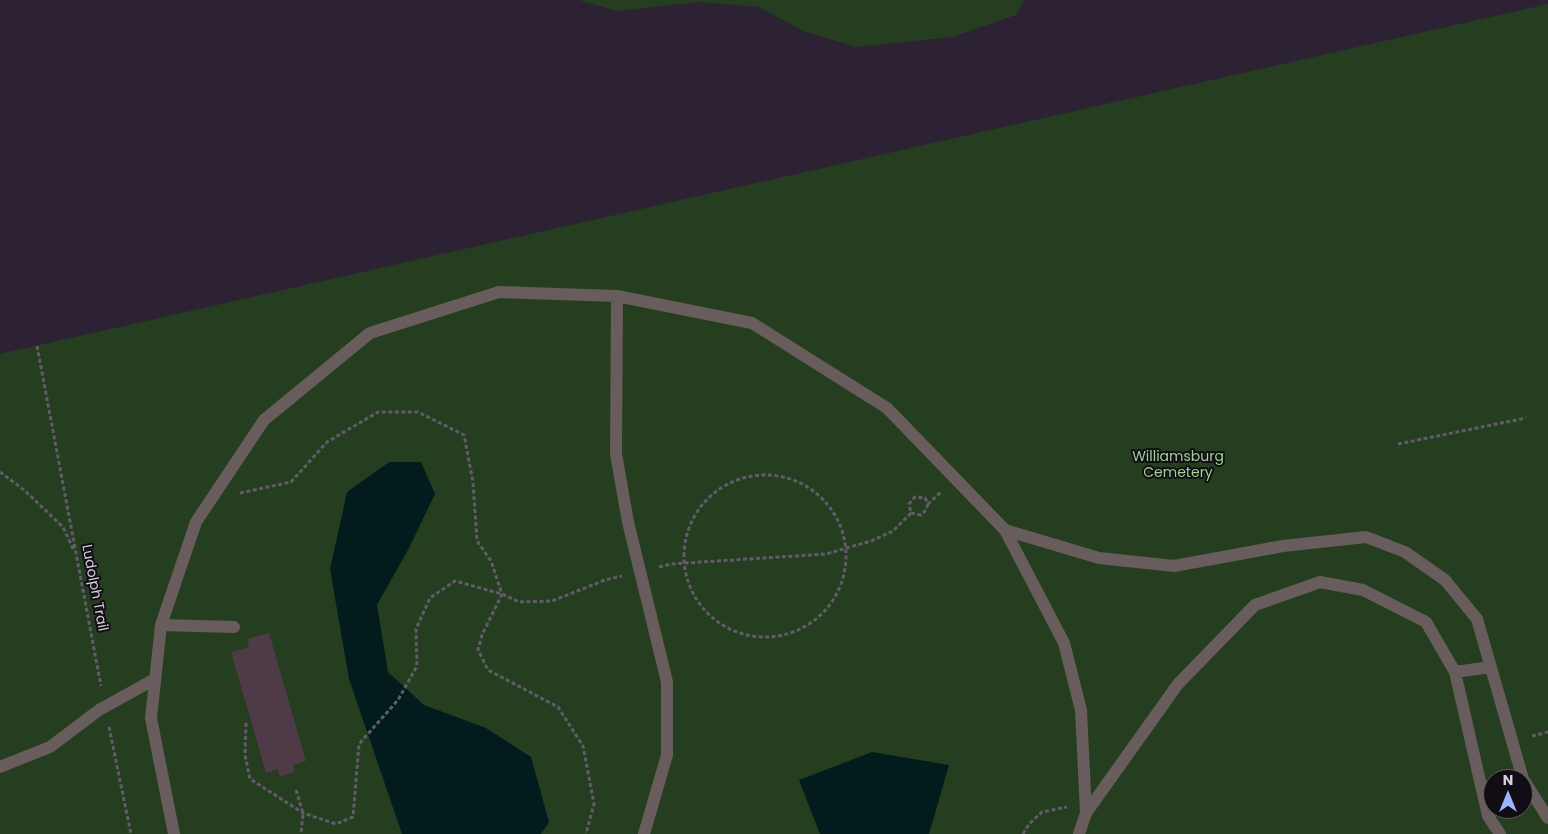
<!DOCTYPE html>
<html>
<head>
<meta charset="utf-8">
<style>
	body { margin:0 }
	#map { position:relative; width:1548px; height:834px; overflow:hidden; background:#2c2234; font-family:Poppins,sans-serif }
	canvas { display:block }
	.north { position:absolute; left:1483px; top:769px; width:50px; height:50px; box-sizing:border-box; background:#120d15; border:1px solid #605b64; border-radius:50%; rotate:0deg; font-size:14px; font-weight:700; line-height:20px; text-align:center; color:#d5cfda }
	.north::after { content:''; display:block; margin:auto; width:18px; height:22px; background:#99b5fd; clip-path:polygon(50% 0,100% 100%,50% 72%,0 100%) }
</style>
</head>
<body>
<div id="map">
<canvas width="1548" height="834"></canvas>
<div class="north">N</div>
</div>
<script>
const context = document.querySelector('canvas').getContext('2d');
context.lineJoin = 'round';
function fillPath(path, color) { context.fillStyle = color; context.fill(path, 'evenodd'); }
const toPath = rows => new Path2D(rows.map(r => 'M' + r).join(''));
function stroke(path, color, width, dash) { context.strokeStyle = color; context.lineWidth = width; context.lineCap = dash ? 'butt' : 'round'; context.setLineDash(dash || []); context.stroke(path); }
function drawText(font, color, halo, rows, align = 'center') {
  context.font = font + ' Poppins,sans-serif'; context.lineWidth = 4; context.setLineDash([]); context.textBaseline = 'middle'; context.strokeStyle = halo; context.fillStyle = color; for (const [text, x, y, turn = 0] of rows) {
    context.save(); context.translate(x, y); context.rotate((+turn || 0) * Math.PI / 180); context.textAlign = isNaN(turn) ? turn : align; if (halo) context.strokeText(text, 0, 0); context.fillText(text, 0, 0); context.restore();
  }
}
fillPath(toPath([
	[579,0,1024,0,1016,15,952,37,856,47,803,31,759,7,699,2,617,11],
	[1548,4,1548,834,0,834,0,354],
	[1493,779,1523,779,1523,809,1493,809]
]), '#253e20');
fillPath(toPath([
	[389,462,421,462,435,494,409,548,377,605,388,672,424,705,486,728,531,757,549,822,541,834,402,834,349,679,330,569,347,492],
	[872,752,949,765,929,834,820,834,799,780]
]), '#021c1e');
fillPath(toPath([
	[269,633,306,761,293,765,295,772,280,777,278,769,266,773,231,652,249,647,247,639]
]), '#4f3a47');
stroke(toPath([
	[37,346,101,686],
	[1398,444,1526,418],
	[0,472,24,490,63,527,74,551],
	'684 556a81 81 0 1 1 162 0a81 81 0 1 1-162 0Z',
	[240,493,291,482,327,442,378,412,418,412,464,435,473,482,477,541,491,561,502,594,482,635,478,650,488,670,558,707,583,746,594,804,586,834],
	[911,513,921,515,926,510,928,504],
	[659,567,671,564,826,554,871,541,893,531,911,513,909,504,915,497,925,498,928,504,942,491],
	[246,723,245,755,250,779,303,813,336,824,353,817,359,744,398,700,417,666,416,629,430,598,455,581,502,594,519,602,552,601,605,580,622,576],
	[109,727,131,834],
	[1532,736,1548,732],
	[296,790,303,813,301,834],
	[1023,834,1029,824,1042,812,1067,807]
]), '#635a6a', 3, [4, 2.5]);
stroke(toPath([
	[617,296,616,454,628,522,667,682,667,755,644,834],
	[1005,530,1099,558,1174,566,1283,546,1366,537,1405,552,1445,580,1477,619,1523,779],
	[161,625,234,627],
	[1455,672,1491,667],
	[0,767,50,747,99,710,155,679],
	[1523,779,1548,818],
	[1086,813,1178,684,1255,605,1320,582,1363,590,1426,622,1455,672,1488,816,1500,834],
	[174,834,151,718,161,625,196,522,264,420,370,333,499,292,617,296,752,323,887,408,1005,530,1064,643,1081,710,1086,813,1079,834]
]), '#685c5c', 12);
drawText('14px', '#9bd590', '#120d15', [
	["Williamsburg",1178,457],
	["Cemetery",1178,473]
]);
drawText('14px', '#d5cfda', '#120d15', [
	["Ludolph Trail",94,588,79]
]);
</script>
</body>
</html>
